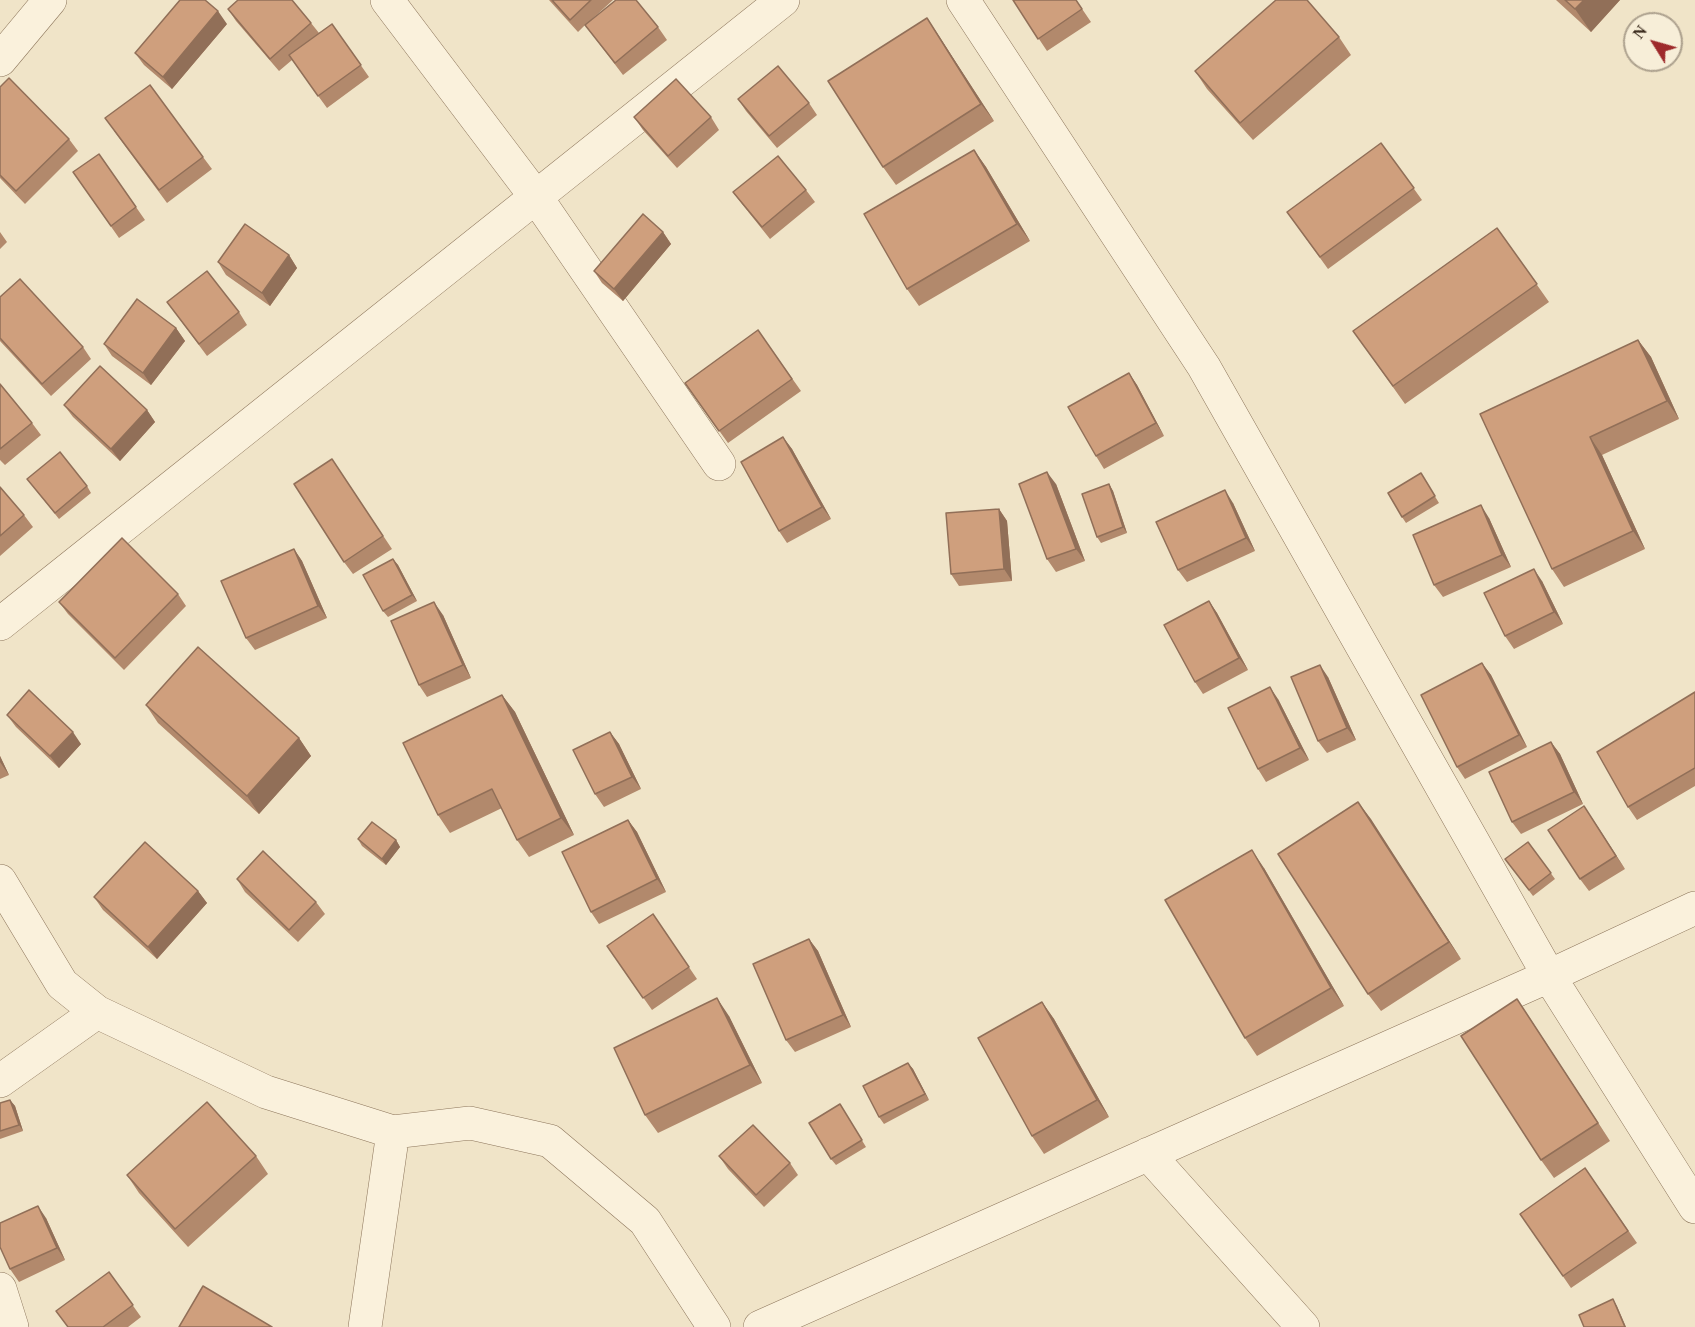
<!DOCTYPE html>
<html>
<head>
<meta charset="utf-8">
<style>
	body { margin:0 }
	#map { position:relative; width:1695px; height:1327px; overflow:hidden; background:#f0e4c8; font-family:"Times New Roman",serif }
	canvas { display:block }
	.north { position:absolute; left:1623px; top:12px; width:60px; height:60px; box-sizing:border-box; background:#f7eed8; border:2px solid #ada18e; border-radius:50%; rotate:307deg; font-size:16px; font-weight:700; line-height:24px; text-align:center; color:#3d2e20 }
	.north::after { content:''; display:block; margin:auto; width:21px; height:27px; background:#9e2a2b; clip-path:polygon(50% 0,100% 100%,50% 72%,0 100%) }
</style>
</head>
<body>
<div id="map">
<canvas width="1695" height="1327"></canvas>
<div class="north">N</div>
</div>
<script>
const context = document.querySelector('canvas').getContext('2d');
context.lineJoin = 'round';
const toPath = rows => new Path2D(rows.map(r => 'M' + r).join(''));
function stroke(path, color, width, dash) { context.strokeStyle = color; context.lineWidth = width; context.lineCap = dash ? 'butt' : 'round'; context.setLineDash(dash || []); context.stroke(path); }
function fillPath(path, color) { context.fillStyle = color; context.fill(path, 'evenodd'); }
const minor = toPath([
	[387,0,536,197,719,464],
	[963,0,1204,367,1549,976,1695,1207],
	[0,60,50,0],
	[0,624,783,0],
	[0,881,62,984,97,1012,266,1092,393,1132,470,1123,550,1141,645,1221,714,1327],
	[0,1081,97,1012],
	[1148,1154,1303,1327],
	[0,1289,12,1327],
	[365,1327,393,1132],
	[760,1327,1549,976,1695,908]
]);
stroke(minor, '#8d765c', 34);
stroke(minor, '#faf1dc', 33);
fillPath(toPath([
	[549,0,613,0,591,20,658,27,667,40,623,75,585,25,578,32],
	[1013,0,1076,0,1091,22,1047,51],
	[1556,0,1620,0,1591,32],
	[228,9,311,23,319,33,332,24,369,77,327,108,292,60,279,71,236,21],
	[927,18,994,121,896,185,883,167],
	[227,24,172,89,144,65,135,53],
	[1339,37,1351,55,1253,140,1207,89,1195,71],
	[0,87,69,139,78,151,25,204,0,178],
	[738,99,809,103,817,115,777,148,746,111],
	[634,117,711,117,719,130,677,168,643,130],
	[114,131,203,157,212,169,167,203],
	[1381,143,1422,200,1328,269,1287,212],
	[974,150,986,167,1030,241,919,306,907,289],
	[99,154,145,220,119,238,73,172],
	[806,190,815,202,770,239,742,204,733,192],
	[1497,228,1549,302,1405,404,1353,331],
	[0,232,7,242,0,249],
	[663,232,671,244,623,301,602,283,594,271],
	[289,255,297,268,270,306,226,275,218,262],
	[0,297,83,347,91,359,51,396,0,341],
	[167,302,239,312,247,325,207,356],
	[176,328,185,341,151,385,112,356,104,344],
	[758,330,801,391,728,443,685,383],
	[1638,340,1651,357,1679,419,1602,455,1645,549,1564,587,1552,569,1480,414],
	[1129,373,1137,385,1164,436,1104,469,1096,456],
	[0,384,32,423,41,435,5,465,0,460],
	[64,405,147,410,155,422,120,461,73,417],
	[783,437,792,449,831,519,787,543,779,531],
	[332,459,392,549,353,574,344,562],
	[27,479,87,486,91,493,59,519],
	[1425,480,1439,503,1406,523,1402,517],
	[1056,484,1085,561,1056,572,1047,559],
	[1109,484,1113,491,1127,533,1101,543,1097,537],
	[0,487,24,515,33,527,0,556],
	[1233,503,1255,551,1187,582,1178,570],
	[999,509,1007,521,1012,581,959,586,951,574],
	[1489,518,1511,567,1443,597,1434,585],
	[294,549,302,561,327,618,255,650,246,638],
	[393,559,398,565,417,601,388,617,383,611],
	[1542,581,1563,624,1514,649,1505,636],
	[178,594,186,606,124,670,68,614,59,602],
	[1209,601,1217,613,1248,670,1203,694,1195,682],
	[443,615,471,678,427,697,419,685],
	[1482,663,1491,675,1527,747,1465,779,1457,767],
	[1328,677,1356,740,1327,753,1318,741],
	[1695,692,1695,786,1637,820,1628,807],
	[502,695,515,712,574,835,529,857,517,840,502,808,450,833,438,815],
	[1278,699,1309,760,1266,782,1258,769],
	[146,705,299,738,311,756,259,814,158,723],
	[7,715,81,744,59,768,16,727],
	[610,732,619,744,641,789,604,807,595,794],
	[1551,742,1560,754,1583,804,1521,834,1512,822],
	[0,756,9,775,0,779],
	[1358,802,1461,959,1381,1011,1368,994],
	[1592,818,1625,869,1589,891,1580,879],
	[628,820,637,832,666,892,599,924,591,912],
	[358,839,396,840,400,847,386,865,362,846],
	[1528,842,1555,879,1533,896,1505,859],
	[1264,868,1344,1006,1257,1056,1245,1038],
	[237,879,316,902,325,914,298,942,245,892],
	[198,891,207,903,157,959,103,910,94,897],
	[653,914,697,979,652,1010,607,946],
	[809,939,818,951,851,1027,795,1052,786,1040],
	[1042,1002,1054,1019,1109,1117,1044,1154,1032,1136],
	[729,1016,762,1083,658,1133,645,1115],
	[1529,1017,1610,1141,1554,1178,1541,1160],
	[908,1063,913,1069,929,1100,884,1124,879,1117],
	[10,1100,15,1106,23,1131,0,1139,0,1103],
	[840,1104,866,1147,836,1165,831,1159],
	[256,1156,268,1174,188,1247,139,1193,127,1175],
	[719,1156,790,1163,798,1175,764,1207,728,1169],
	[1585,1168,1637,1243,1571,1288,1520,1214],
	[46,1218,65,1260,19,1282,10,1269],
	[109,1272,141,1317,128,1327,68,1327]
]), '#b2896c');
fillPath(toPath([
	[1584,0,1620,0,1591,32,1575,9],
	[218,11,227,24,172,89,163,77],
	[927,18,939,36,994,121,981,104],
	[974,150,986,167,1030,241,1017,224],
	[663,232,671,244,623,301,614,289],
	[289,255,297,268,270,306,262,293],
	[176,328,185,341,151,385,143,373],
	[1638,340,1651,357,1679,419,1667,401],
	[1129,373,1137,385,1164,436,1156,423],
	[147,410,155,422,120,461,111,449],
	[783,437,792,449,831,519,822,507],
	[1590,437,1602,455,1645,549,1633,531],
	[1047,472,1056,484,1085,561,1076,549],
	[1109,484,1113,491,1127,533,1123,527],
	[1225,490,1233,503,1255,551,1246,538],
	[1481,505,1489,518,1511,567,1502,555],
	[999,509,1007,521,1012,581,1004,569],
	[294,549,302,561,327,618,318,606],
	[393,559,398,565,417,601,412,595],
	[1534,569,1542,581,1563,624,1554,612],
	[1209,601,1217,613,1248,670,1239,658],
	[434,602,443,615,471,678,463,665],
	[1482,663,1491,675,1527,747,1519,735],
	[1320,665,1328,677,1356,740,1347,728],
	[1270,687,1278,699,1309,760,1300,748],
	[502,695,515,712,574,835,561,818],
	[73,732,81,744,59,768,50,756],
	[610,732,619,744,641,789,632,777],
	[299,738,311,756,259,814,247,796],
	[1551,742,1560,754,1583,804,1574,792],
	[0,756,9,775,0,762],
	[1358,802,1371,819,1461,959,1449,942],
	[1584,806,1592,818,1625,869,1616,856],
	[628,820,637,832,666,892,657,879],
	[396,840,400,847,386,865,382,859],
	[1252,850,1264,868,1344,1006,1331,988],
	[198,891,207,903,157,959,148,947],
	[809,939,818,951,851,1027,843,1015],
	[717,998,729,1016,762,1083,750,1065],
	[1517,999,1529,1017,1610,1141,1598,1123],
	[1042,1002,1054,1019,1109,1117,1097,1100],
	[908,1063,913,1069,929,1100,925,1094],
	[10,1100,15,1106,23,1131,19,1125],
	[38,1206,46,1218,65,1260,57,1248],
	[1613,1299,1617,1306,1626,1327,1625,1327]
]), '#916f58');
const building = toPath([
	[180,0,205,0,218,11,163,77,135,53,180,0],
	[238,0,292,0,311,23,270,59,228,9,238,0],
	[552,0,591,0,570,20,552,0],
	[616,0,636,0,658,27,615,63,585,25,616,0],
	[1013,0,1076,0,1082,9,1038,39,1013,0],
	[1276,0,1307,0,1339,37,1240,123,1195,71,1276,0],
	[1565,0,1584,0,1575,9,1565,0],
	[927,18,981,104,883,167,828,81,927,18],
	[332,24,361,65,318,96,289,55,332,24],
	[778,66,809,103,769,136,738,99,778,66],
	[9,78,69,139,16,191,0,175,0,87,9,78],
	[676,79,711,117,668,156,634,117,676,79],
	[150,85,203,157,159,190,105,118,150,85],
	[1381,143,1414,188,1320,257,1287,212,1381,143],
	[974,150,1017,224,907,289,864,214,974,150],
	[99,154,136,207,111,226,73,172,99,154],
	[778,156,806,190,762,227,733,192,778,156],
	[643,214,663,232,614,289,594,271,643,214],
	[245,224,289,255,262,293,218,262,245,224],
	[1497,228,1537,284,1393,386,1353,331,1497,228],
	[207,271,239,312,199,344,167,302,207,271],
	[20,279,83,347,42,384,0,338,0,297,20,279],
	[137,299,176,328,143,373,104,344,137,299],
	[758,330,792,379,719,431,685,383,758,330],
	[1638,340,1667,401,1590,437,1633,531,1552,569,1480,414,1638,340],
	[100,366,147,410,111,449,64,405,100,366],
	[1129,373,1156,423,1096,456,1068,407,1129,373],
	[0,384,32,423,0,449,0,384],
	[783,437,822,507,779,531,741,462,783,437],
	[60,452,87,486,55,513,27,479,60,452],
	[332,459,383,536,344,562,294,484,332,459],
	[1047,472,1076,549,1047,559,1019,484,1047,472],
	[1421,473,1435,496,1402,517,1388,493,1421,473],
	[1109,484,1123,527,1097,537,1082,494,1109,484],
	[0,487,24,515,0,536,0,487],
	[1225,490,1246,538,1178,570,1156,522,1225,490],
	[1481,505,1502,555,1434,585,1413,535,1481,505],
	[999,509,1004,569,951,574,946,513,999,509],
	[122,538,178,594,115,658,59,602,122,538],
	[294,549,318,606,246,638,221,581,294,549],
	[393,559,412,595,383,611,363,575,393,559],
	[1534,569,1554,612,1505,636,1484,593,1534,569],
	[1209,601,1239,658,1195,682,1164,625,1209,601],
	[434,602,463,665,419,685,391,621,434,602],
	[198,647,299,738,247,796,146,705,198,647],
	[1482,663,1519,735,1457,767,1421,695,1482,663],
	[1320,665,1347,728,1318,741,1291,677,1320,665],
	[1270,687,1300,748,1258,769,1228,708,1270,687],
	[29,690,73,732,50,756,7,715,29,690],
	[1695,692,1695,768,1628,807,1597,752,1695,692],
	[502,695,561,818,517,840,492,789,438,815,403,743,502,695],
	[610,732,632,777,595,794,573,750,610,732],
	[1551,742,1574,792,1512,822,1489,772,1551,742],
	[1358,802,1449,942,1368,994,1278,854,1358,802],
	[1584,806,1616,856,1580,879,1548,830,1584,806],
	[628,820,657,879,591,912,562,852,628,820],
	[372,822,396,840,382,859,358,839,372,822],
	[145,842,198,891,148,947,94,897,145,842],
	[1528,842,1551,873,1529,890,1505,859,1528,842],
	[1252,850,1331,988,1245,1038,1165,900,1252,850],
	[263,851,316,902,289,930,237,879,263,851],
	[653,914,689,967,643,998,607,946,653,914],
	[809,939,843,1015,786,1040,753,964,809,939],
	[717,998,750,1065,645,1115,614,1048,717,998],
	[1517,999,1598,1123,1541,1160,1461,1036,1517,999],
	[1042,1002,1097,1100,1032,1136,978,1038,1042,1002],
	[908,1063,925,1094,879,1117,863,1086,908,1063],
	[10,1100,19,1125,0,1131,0,1103,10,1100],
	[207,1102,256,1156,175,1229,127,1175,207,1102],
	[840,1104,862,1140,831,1159,809,1123,840,1104],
	[753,1125,790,1163,756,1195,719,1156,753,1125],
	[1585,1168,1628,1231,1563,1276,1520,1214,1585,1168],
	[38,1206,57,1248,10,1269,0,1247,0,1223,38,1206],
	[109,1272,133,1305,103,1327,68,1327,56,1311,109,1272],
	[203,1286,272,1327,179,1327,203,1286],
	[1613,1299,1625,1327,1584,1327,1579,1315,1613,1299]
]);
fillPath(building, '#cf9f7d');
stroke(building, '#916f58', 1.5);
</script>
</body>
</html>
